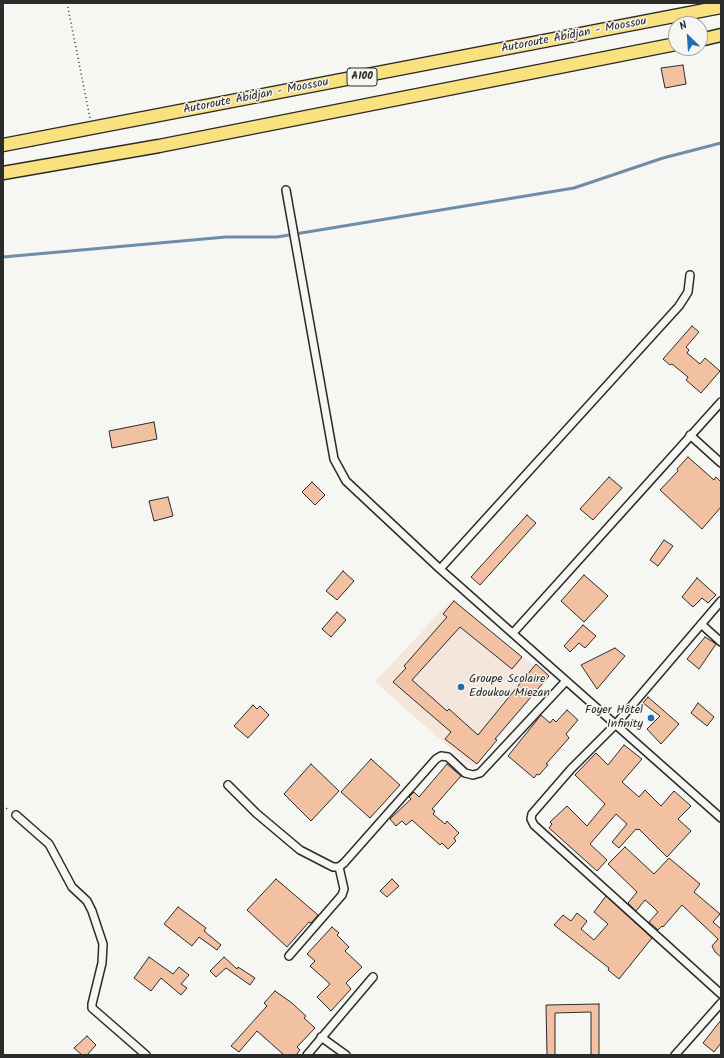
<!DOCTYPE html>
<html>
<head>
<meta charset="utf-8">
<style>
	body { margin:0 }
	#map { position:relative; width:724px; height:1058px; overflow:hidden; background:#f6f6f2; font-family:Kalam,sans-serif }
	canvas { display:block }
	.frame { position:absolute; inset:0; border:4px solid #2b2b2b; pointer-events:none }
	.north { position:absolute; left:668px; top:16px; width:40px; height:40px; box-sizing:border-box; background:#f6f6f2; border:1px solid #a5a5a2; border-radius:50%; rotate:335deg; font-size:11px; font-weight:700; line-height:16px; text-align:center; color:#2b2b2b }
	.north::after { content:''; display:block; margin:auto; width:14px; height:18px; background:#1f6fb2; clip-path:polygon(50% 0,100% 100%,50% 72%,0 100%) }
</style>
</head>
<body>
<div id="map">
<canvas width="724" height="1058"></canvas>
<div class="frame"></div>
<div class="north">N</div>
</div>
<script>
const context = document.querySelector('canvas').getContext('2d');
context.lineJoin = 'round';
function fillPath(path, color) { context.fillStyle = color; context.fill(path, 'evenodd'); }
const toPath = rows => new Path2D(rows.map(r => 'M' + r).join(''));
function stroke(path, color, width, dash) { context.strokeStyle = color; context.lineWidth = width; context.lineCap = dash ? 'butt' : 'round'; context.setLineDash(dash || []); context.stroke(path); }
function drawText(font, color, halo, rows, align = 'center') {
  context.font = font + ' Kalam,sans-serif'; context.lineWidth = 3; context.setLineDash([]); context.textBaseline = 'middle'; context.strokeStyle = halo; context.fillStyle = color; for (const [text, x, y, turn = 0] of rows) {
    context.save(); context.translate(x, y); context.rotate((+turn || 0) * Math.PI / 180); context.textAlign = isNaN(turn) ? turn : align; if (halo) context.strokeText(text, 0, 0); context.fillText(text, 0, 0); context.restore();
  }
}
fillPath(toPath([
	[452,599,522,657,549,676,473,768,375,682]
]), '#f4e6da');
stroke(toPath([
	[3,257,226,237,277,237,574,188,663,158,721,143]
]), '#708da7', 3);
const building = toPath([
	[683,65,686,84,665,88,661,68,683,65],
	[692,326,699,332,686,347,689,350,687,353,700,364,705,358,720,371,701,393,686,380,688,377,672,364,670,365,663,359,692,326],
	[154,422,157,439,112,448,109,431,154,422],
	[688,457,714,480,716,477,721,482,721,507,702,529,660,490,678,471,677,469,688,457],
	[609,477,622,488,593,520,580,509,609,477],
	[312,482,325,495,315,505,302,492,312,482],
	[168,497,173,516,154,521,149,501,168,497],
	[527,515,536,523,480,585,471,577,527,515],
	[664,540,673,546,658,566,650,560,664,540],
	[343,571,354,581,337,600,326,591,343,571],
	[584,575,608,596,584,622,561,601,584,575],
	[697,578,716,595,708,603,702,598,693,607,682,597,697,578],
	[454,601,522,657,512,669,460,627,412,680,447,711,449,709,478,735,536,664,549,676,495,739,497,740,477,764,445,739,451,732,393,682,406,668,404,666,447,617,443,614,454,601],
	[337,612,346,620,331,637,322,629,337,612],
	[583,625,596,636,585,648,579,643,570,652,564,646,583,625],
	[705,637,716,644,699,669,687,659,705,637],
	[615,648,625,656,597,689,581,665,615,648],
	[648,697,679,724,661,744,647,729,660,716,643,703,648,697],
	[698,703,714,717,707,726,691,713,698,703],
	[253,705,257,709,260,706,269,715,248,738,234,726,253,705],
	[567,710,578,720,566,734,569,738,546,764,548,765,539,775,537,774,534,778,508,756,541,715,550,723,553,719,556,722,567,710],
	[624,745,642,759,622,782,639,797,645,790,661,806,674,791,691,806,678,819,691,831,667,857,639,829,638,830,636,829,619,848,612,842,627,824,616,814,590,844,607,860,597,871,549,828,552,824,550,822,567,806,587,826,605,804,575,775,596,753,608,765,624,745],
	[371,759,400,785,370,818,341,792,371,759],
	[311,764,339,791,311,821,284,794,311,764],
	[447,764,461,776,432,809,435,811,433,814,445,824,447,821,459,833,454,838,456,841,448,849,442,843,440,845,412,820,406,825,402,821,396,826,390,819,411,799,409,797,414,792,419,797,447,764],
	[625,847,654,874,669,858,700,884,694,892,720,914,713,922,721,929,721,957,715,952,712,946,718,939,682,905,663,927,662,926,658,930,649,922,658,912,652,906,645,900,636,911,628,903,637,892,608,864,625,847],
	[276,879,318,915,311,923,309,922,287,947,247,910,276,879],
	[392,879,399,886,387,897,380,891,392,879],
	[606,896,652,938,619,979,608,970,609,968,554,925,563,915,571,921,577,913,587,921,581,929,594,940,608,924,594,912,606,896],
	[178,907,206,928,204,931,221,945,217,950,199,937,192,946,164,924,178,907],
	[332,927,339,933,337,935,349,947,345,951,362,967,346,983,351,989,331,1011,317,997,330,984,310,966,315,961,307,954,332,927],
	[149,957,173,974,179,967,189,975,181,984,187,988,181,995,161,978,151,991,134,978,149,957],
	[224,957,237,969,238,967,255,978,250,985,226,968,216,977,210,971,224,957],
	[275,991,292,1003,306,1016,304,1018,315,1028,297,1047,300,1050,296,1055,284,1055,257,1031,239,1052,231,1046,267,1006,264,1003,275,991],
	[599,1004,599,1055,591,1055,591,1012,555,1013,555,1055,547,1055,546,1005,599,1004],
	[721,1020,721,1043,714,1052,703,1043,721,1020],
	[87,1036,96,1045,87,1055,82,1055,74,1048,87,1036]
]);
fillPath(building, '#f1c1a1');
stroke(building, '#2b2b2b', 1);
const minor = toPath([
	[286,190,334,459,346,481,440,569,721,818],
	[690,435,721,463],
	[440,569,679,306,688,292,690,275],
	[721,601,616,724,571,769,532,814,531,819,534,825,721,994],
	[701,624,721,642],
	[513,633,721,402],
	[228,785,256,813,300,850,333,867,339,867,344,863,436,759,441,756,448,757,465,773,473,775,480,773,566,681],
	[16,815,49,844,72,887,87,901,92,911,103,944,102,963,92,1004,92,1008,146,1055],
	[289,956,342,895,344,889,339,867],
	[321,1037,346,1055],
	[307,1055,373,977],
	[675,1055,721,1003]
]);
const trunk = toPath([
	[700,40,721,35],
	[3,145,721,7],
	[3,173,159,146,676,44]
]);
stroke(minor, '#2b2b2b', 10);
stroke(trunk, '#2b2b2b', 15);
stroke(toPath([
	[67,3,90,118],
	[3,806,9,810]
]), '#2b2b2b', 1.5, [1, 3]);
stroke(minor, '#f6f6f2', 7);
stroke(trunk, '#fae180', 12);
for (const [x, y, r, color] of [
	[461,687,4,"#1f6fb2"],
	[651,718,4,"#1f6fb2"]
]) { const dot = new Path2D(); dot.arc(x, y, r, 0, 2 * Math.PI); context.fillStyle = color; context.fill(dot); stroke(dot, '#f6f6f2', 1.5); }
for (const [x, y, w] of [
	[362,77,30]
]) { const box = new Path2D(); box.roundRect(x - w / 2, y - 9, w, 18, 3); context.fillStyle = '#f6f6f2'; context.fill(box); stroke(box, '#2b2b2b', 1); }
drawText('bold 11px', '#2b2b2b', null, [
	["A100",362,77]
]);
drawText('12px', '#2b2b2b', '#f6f6f2', [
	["Autoroute Abidjan - Moossou",574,36,-11],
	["Autoroute Abidjan - Moossou",256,97,-11]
]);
drawText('12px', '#2b2b2b', '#f6f6f2', [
	["Groupe Scolaire",469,680],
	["Edoukou Miezan",469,694],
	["Foyer Hôtel",643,711,"right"],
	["Infinity",643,725,"right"]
], 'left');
</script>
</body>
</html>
